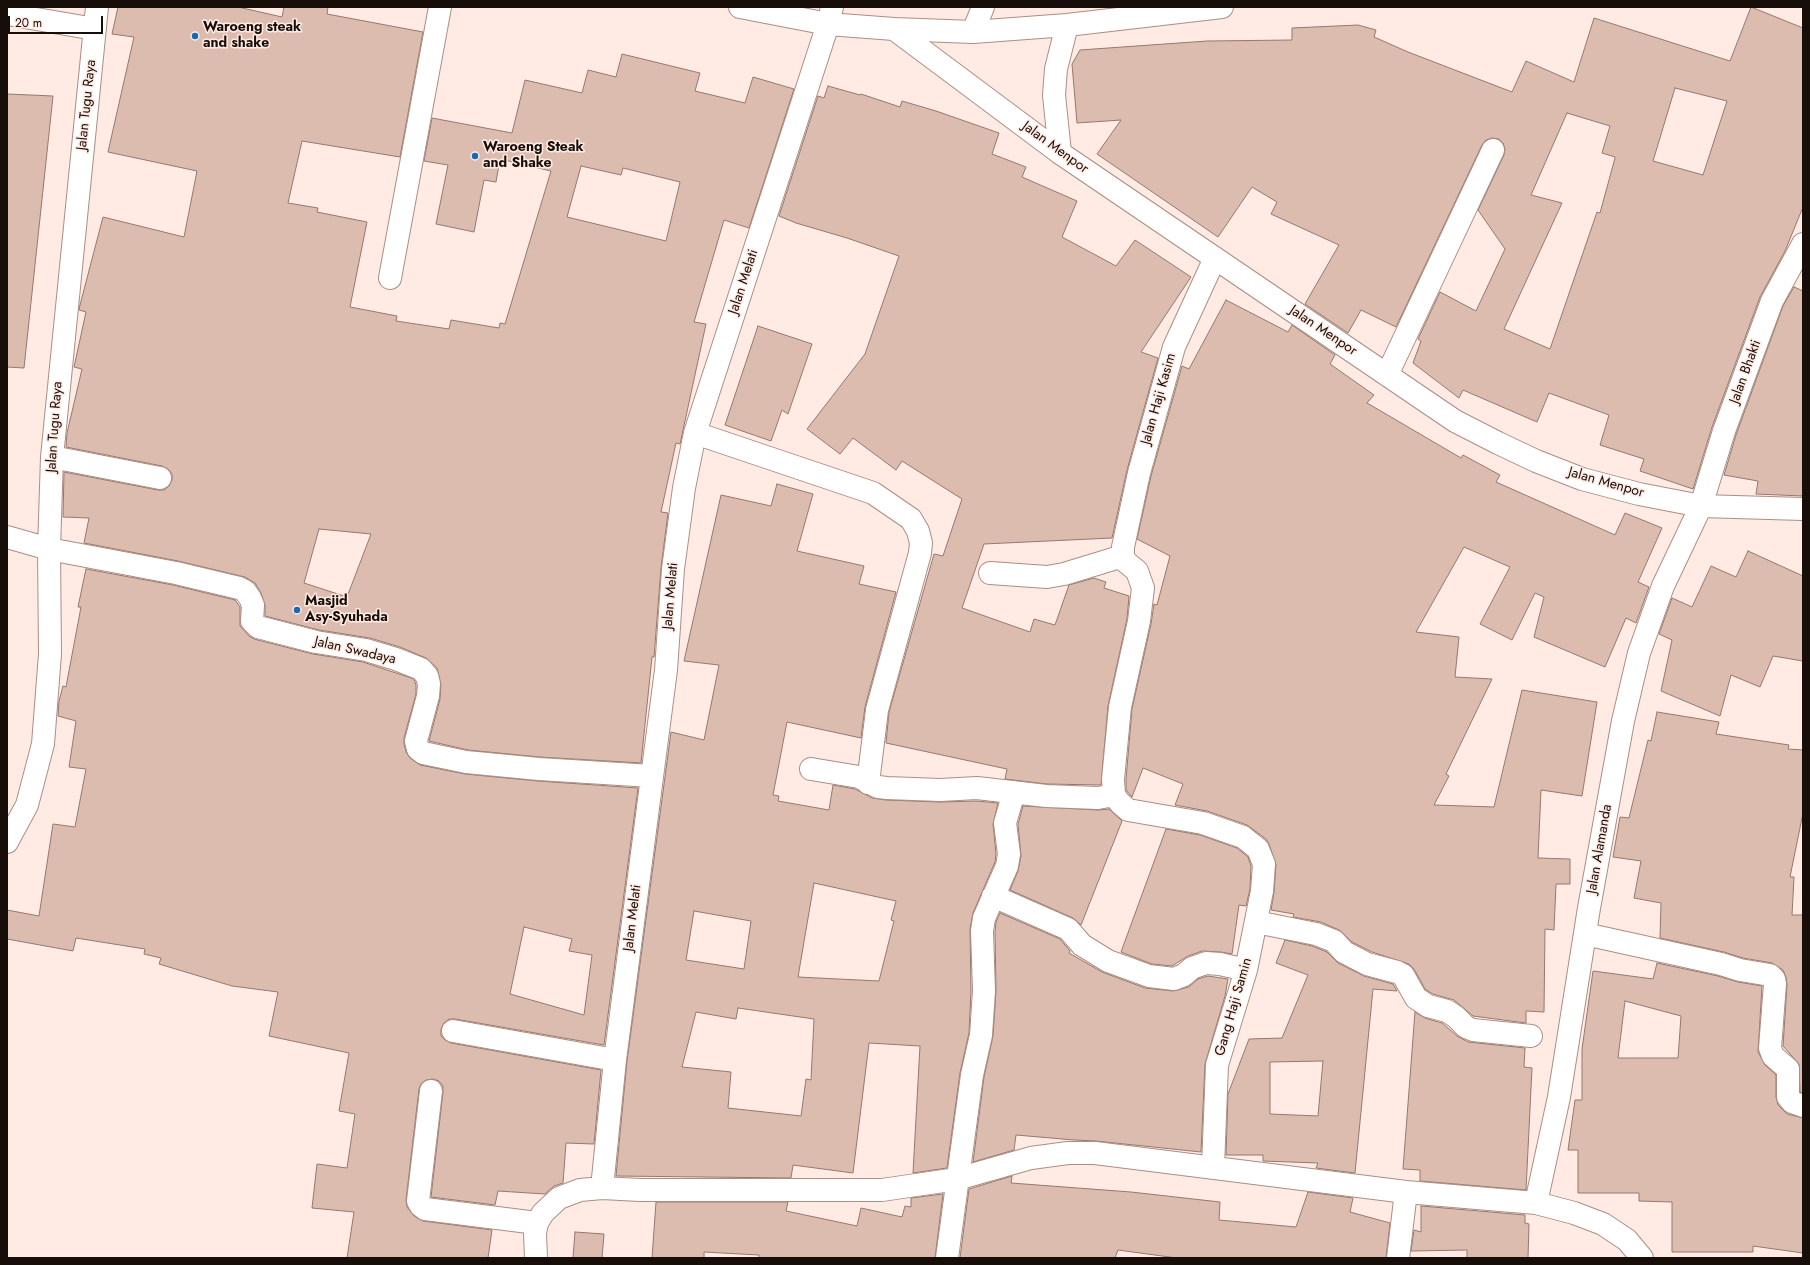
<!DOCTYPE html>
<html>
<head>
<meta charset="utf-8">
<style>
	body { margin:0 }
	#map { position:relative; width:1810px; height:1265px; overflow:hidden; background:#ffebe3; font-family:Jost,sans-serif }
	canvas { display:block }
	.frame { position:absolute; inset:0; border:8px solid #170d09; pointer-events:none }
	.scale { position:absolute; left:8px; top:16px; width:95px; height:18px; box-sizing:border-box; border:2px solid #170d09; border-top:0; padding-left:5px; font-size:12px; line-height:14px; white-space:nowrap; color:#170d09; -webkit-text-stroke:3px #ffebe3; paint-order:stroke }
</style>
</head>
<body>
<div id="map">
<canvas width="1810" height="1265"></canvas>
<div class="frame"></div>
<div class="scale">20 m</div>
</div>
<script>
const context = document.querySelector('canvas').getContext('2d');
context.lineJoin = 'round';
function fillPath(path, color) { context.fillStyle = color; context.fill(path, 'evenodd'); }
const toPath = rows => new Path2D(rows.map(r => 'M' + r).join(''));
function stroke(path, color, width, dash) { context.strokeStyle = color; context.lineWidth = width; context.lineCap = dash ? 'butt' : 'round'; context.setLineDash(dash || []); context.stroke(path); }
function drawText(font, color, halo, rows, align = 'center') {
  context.font = font + ' Jost,sans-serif'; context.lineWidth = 3; context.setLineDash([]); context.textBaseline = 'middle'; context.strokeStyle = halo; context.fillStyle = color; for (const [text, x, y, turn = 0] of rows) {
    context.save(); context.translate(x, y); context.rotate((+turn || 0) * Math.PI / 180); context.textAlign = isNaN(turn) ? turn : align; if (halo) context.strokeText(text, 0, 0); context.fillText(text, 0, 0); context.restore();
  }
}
const building = toPath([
	[118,7,238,7,282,17,284,7,328,7,327,14,423,32,400,157,302,141,288,203,318,208,317,212,367,222,350,307,397,316,396,321,449,329,451,320,499,328,500,323,505,324,551,171,500,159,496,182,484,180,474,232,436,224,448,165,424,161,432,118,512,133,525,80,582,93,588,70,616,77,622,54,700,73,695,91,745,103,753,77,794,89,749,228,724,220,694,322,706,324,680,444,676,443,661,512,668,513,661,568,654,657,652,657,641,763,540,757,468,750,429,741,440,699,441,685,437,668,426,658,400,647,370,638,319,630,265,616,265,605,261,593,255,583,245,577,178,561,84,543,89,518,63,517,64,472,158,490,164,490,169,486,172,480,172,474,168,469,162,466,66,447,67,433,82,369,74,367,86,312,79,310,80,305,103,217,184,237,197,171,108,152,134,37,112,34,118,7],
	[581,166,621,175,623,168,680,182,666,241,567,217,581,166],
	[319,529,371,534,347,597,304,583,319,529],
	[1751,7,1803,28,1803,207,1785,251,1760,297,1712,427,1693,489,1640,471,1644,459,1600,445,1609,415,1549,393,1537,422,1463,390,1459,398,1413,363,1421,341,1418,339,1440,292,1476,311,1505,249,1478,210,1504,155,1505,149,1503,143,1499,139,1492,138,1486,140,1482,145,1396,327,1361,310,1348,333,1305,304,1339,245,1271,214,1277,202,1252,187,1218,237,1097,154,1121,120,1077,123,1072,64,1080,50,1207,41,1292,40,1292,28,1358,25,1376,30,1374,37,1408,52,1512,92,1526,61,1574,82,1594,18,1730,61,1751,7],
	[1675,88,1727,101,1703,175,1653,161,1675,88],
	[1567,113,1610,126,1602,153,1615,157,1615,158,1600,213,1597,212,1550,349,1504,329,1562,203,1531,195,1567,113],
	[828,86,860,95,861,94,900,107,902,101,936,111,999,133,992,154,1026,167,1022,177,1077,201,1062,237,1116,266,1135,240,1191,277,1141,352,1158,358,1127,470,1112,538,984,544,962,608,1030,632,1034,619,1055,625,1069,585,1094,578,1106,582,1104,588,1129,596,1127,619,1108,706,1101,785,1047,784,1005,779,1007,769,886,743,889,712,934,554,943,556,962,499,902,461,896,470,853,438,840,454,807,429,865,354,899,256,847,238,796,223,779,216,818,96,824,98,828,86],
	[7,94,53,96,24,368,7,367,7,94],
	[1794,287,1803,291,1803,496,1756,494,1758,481,1724,475,1736,435,1783,306,1794,287],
	[1226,300,1288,332,1292,325,1335,355,1330,364,1374,395,1367,403,1461,458,1463,455,1500,475,1496,482,1615,535,1625,513,1662,528,1638,582,1649,587,1636,623,1626,618,1605,667,1534,637,1544,597,1535,593,1512,640,1480,624,1510,567,1464,547,1416,632,1459,637,1455,677,1492,679,1446,774,1449,776,1434,805,1494,807,1522,690,1597,702,1582,796,1541,790,1538,858,1570,859,1570,884,1556,884,1554,930,1545,929,1544,1012,1526,1011,1526,1023,1473,1016,1454,1000,1433,994,1425,989,1414,969,1409,964,1372,952,1352,942,1339,930,1321,922,1293,917,1294,914,1271,910,1274,892,1276,865,1269,844,1266,839,1247,825,1207,811,1175,805,1183,784,1143,768,1132,797,1126,790,1126,779,1132,709,1151,624,1154,604,1157,605,1170,556,1137,539,1151,476,1182,366,1189,369,1226,300],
	[758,326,812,344,788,414,782,410,771,441,725,425,758,326],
	[777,484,813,494,797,551,864,566,859,584,896,592,865,707,861,738,787,722,773,795,779,796,778,801,829,810,833,785,855,789,872,798,886,800,940,802,977,801,998,803,993,824,996,854,995,862,973,913,970,929,971,991,969,1033,960,1073,947,1168,913,1173,920,1046,869,1043,853,1173,793,1165,791,1178,616,1176,627,1061,671,732,704,740,719,665,684,661,721,495,771,506,777,484],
	[814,883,896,901,891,920,894,921,879,981,798,977,814,883],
	[694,911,751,921,744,969,686,960,694,911],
	[738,1008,814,1019,811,1080,806,1079,801,1116,728,1108,731,1072,682,1067,696,1012,736,1019,738,1008],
	[1748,551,1803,576,1803,661,1773,656,1760,687,1731,675,1720,716,1661,691,1672,640,1659,634,1672,598,1692,607,1711,566,1736,577,1748,551],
	[86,569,173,585,235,600,240,607,240,626,249,636,254,639,313,654,363,662,414,679,416,685,416,694,404,738,404,744,406,752,410,758,420,765,465,774,538,781,638,788,604,1045,455,1019,449,1019,444,1023,441,1029,441,1036,445,1040,451,1043,601,1070,594,1144,566,1143,563,1183,554,1186,545,1194,498,1191,495,1205,431,1197,443,1092,443,1086,439,1081,433,1079,426,1080,421,1084,419,1089,406,1200,407,1207,414,1216,423,1221,492,1230,488,1258,347,1258,354,1212,312,1208,317,1164,347,1168,355,1114,339,1111,349,1053,269,1036,278,992,232,986,159,964,161,958,144,954,145,949,76,938,73,951,7,939,7,910,39,916,53,824,75,827,86,769,69,767,76,721,58,716,59,701,63,686,66,687,81,607,78,607,86,569],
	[524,927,572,939,569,951,592,955,584,1015,510,994,524,927],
	[1657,712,1719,722,1716,734,1789,745,1788,749,1803,750,1803,813,1790,877,1794,877,1792,915,1803,915,1803,1093,1800,1092,1799,1064,1783,1046,1787,985,1786,977,1783,970,1772,963,1743,958,1724,952,1660,938,1661,903,1634,898,1641,861,1613,857,1620,817,1629,818,1648,740,1651,741,1657,712],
	[1023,806,1098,810,1109,809,1122,821,1081,925,1073,918,1010,890,1018,871,1021,856,1018,824,1023,806],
	[1166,829,1200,835,1237,848,1248,857,1251,866,1250,889,1246,906,1239,905,1232,954,1221,952,1202,951,1188,956,1172,966,1152,964,1121,952,1166,829],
	[1000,913,1060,939,1070,951,1069,953,1102,972,1145,988,1173,991,1189,987,1198,979,1208,976,1228,979,1225,996,1205,1064,1201,1152,1096,1141,1074,1140,1016,1135,1014,1150,973,1162,984,1077,993,1036,996,991,995,932,996,922,1000,913],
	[1285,940,1312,946,1327,952,1338,963,1364,976,1393,984,1397,991,1373,989,1355,1173,1316,1168,1318,1163,1263,1161,1263,1155,1226,1155,1228,1094,1249,1039,1282,1038,1308,975,1276,963,1285,940],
	[1323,1061,1318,1116,1270,1114,1270,1062,1323,1061],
	[1657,963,1718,976,1738,982,1762,986,1758,1052,1765,1065,1776,1075,1776,1097,1778,1105,1787,1114,1803,1118,1803,1253,1753,1246,1753,1252,1672,1252,1672,1202,1639,1201,1639,1193,1578,1193,1578,1150,1568,1150,1575,1100,1582,1100,1582,1049,1593,971,1653,979,1657,963],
	[1625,1001,1681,1016,1678,1058,1618,1058,1625,1001],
	[1415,1012,1425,1018,1442,1023,1457,1036,1468,1042,1525,1048,1524,1067,1532,1068,1526,1190,1420,1181,1420,1170,1403,1169,1415,1012],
	[1012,1176,1011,1183,1131,1192,1220,1202,1219,1220,1296,1227,1308,1192,1353,1198,1350,1212,1390,1223,1386,1258,1177,1258,1118,1250,1115,1258,960,1258,969,1189,1012,1176],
	[943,1194,935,1258,759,1258,759,1255,704,1252,704,1258,652,1258,656,1202,788,1202,786,1211,857,1226,861,1208,902,1217,905,1206,911,1207,911,1198,943,1194],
	[1421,1206,1525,1215,1525,1223,1529,1224,1528,1258,1467,1258,1467,1250,1411,1251,1414,1230,1421,1232,1421,1206],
	[575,1232,604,1234,602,1258,573,1258,575,1232]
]);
fillPath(building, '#dcbcaf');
stroke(building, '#95786d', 1);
const minor = toPath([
	[7,14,95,29],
	[894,29,1060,153,1455,421,1498,443,1536,461,1582,479,1639,494,1701,506,1803,509],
	[973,32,983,7],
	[390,278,440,7],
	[1387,375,1493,150],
	[695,433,873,493,911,519,918,531,921,543,920,553,877,710,868,783],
	[52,457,160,478],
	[7,537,49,549,176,573,239,588,245,591,250,598,253,605,252,621,258,627,316,642,366,650,396,659,421,669,427,676,429,684,428,696,416,741,418,749,423,753,466,762,539,769,652,776],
	[990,573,1047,577,1064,574,1123,556],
	[811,769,859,777,878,787,887,788,940,790,977,788,1046,796,1098,798,1114,795],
	[7,842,27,805,43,744,50,654,49,549,52,457,97,7],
	[993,896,1068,929,1082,945,1108,961,1149,976,1174,979,1184,975,1192,968,1206,963,1220,964,1246,970],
	[1256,922,1316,934,1334,941,1344,952,1367,964,1397,972,1403,975,1416,998,1428,1006,1447,1011,1456,1017,1466,1027,1473,1030,1531,1036],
	[1585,934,1721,964,1740,970,1770,975,1774,979,1775,984,1770,1048,1773,1056,1788,1069,1788,1097,1792,1102,1803,1106],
	[453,1031,615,1060],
	[431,1091,418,1201,421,1206,425,1209,537,1223],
	[1213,1167,1217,1065,1246,970,1262,891,1264,864,1258,849,1243,837,1203,823,1128,810,1120,803,1114,795,1113,779,1120,707,1139,621,1143,588,1137,571,1126,562,1123,556,1123,547,1139,473,1174,347,1215,258],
	[602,1188,615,1060,666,670,673,569,684,488,695,433,828,24,832,7],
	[1536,1203,1559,1097,1589,908,1623,721,1639,653,1663,586,1701,506,1724,431,1772,301,1803,244],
	[536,1258,535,1233,537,1223,543,1213,559,1198,580,1190,602,1188,640,1190,882,1190,957,1179,1031,1158,1068,1153,1095,1153,1406,1192,1536,1203,1574,1213,1603,1224,1627,1240,1642,1258],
	[947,1258,972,1075,981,1035,984,991,982,931,984,918,1007,866,1009,854,1005,823,1014,792],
	[1398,1258,1406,1192]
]);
const major = toPath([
	[740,7,828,24,894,29,973,32,1067,25,1222,7],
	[1060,153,1054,95,1056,69,1067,25]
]);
stroke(minor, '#ad8e83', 24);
stroke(major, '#ad8e83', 24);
stroke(minor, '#fff', 22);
stroke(major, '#fff', 22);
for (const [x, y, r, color] of [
	[195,36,4,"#156ab8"],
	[475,156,4,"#156ab8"],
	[297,610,4,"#156ab8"]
]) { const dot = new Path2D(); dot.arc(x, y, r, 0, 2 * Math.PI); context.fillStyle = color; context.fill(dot); stroke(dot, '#ffebe3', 1.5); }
drawText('bold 14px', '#170d09', '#ffebe3', [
	["Waroeng steak",203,28],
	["and shake",203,44],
	["Waroeng Steak",483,148],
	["and Shake",483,164],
	["Masjid",305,602],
	["Asy-Syuhada",305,618]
], 'left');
drawText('14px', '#170d09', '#ffebe3', [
	["Jalan Tugu Raya",87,105,-84],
	["Jalan Menpor",1055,148,36],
	["Jalan Melati",744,282,-72],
	["Jalan Menpor",1323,331,34],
	["Jalan Bhakti",1746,372,-70],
	["Jalan Haji Kasim",1159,399,-74],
	["Jalan Tugu Raya",55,427,-86],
	["Jalan Menpor",1606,483,16],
	["Jalan Melati",671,596,-85],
	["Jalan Swadaya",355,651,13],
	["Jalan Alamanda",1600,849,-80],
	["Jalan Melati",633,918,-83],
	["Gang Haji Samin",1234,1007,-74]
]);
</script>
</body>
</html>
